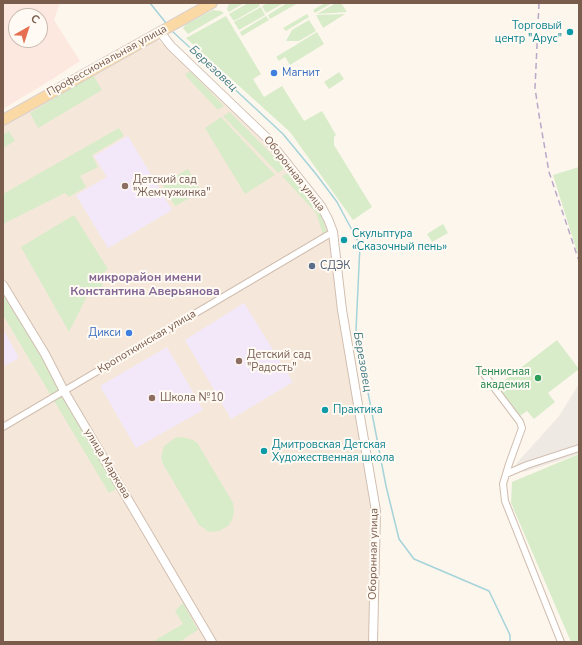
<!DOCTYPE html>
<html>
<head>
<meta charset="utf-8">
<style>
	body { margin:0 }
	#map { position:relative; width:582px; height:645px; overflow:hidden; background:#fdf6ec; font-family:"Nunito Sans",sans-serif }
	canvas { display:block }
	.frame { position:absolute; inset:0; border:4px solid #7a5c4d; pointer-events:none }
	.north { position:absolute; left:8px; top:8px; width:40px; height:40px; box-sizing:border-box; background:#fffaf3; border:1px solid #cabbb1; border-radius:50%; rotate:39deg; font-size:11px; font-weight:700; line-height:16px; text-align:center; color:#7a5c4d }
	.north::after { content:''; display:block; margin:auto; width:14px; height:18px; background:#e76f51; clip-path:polygon(50% 0,100% 100%,50% 72%,0 100%) }
</style>
</head>
<body>
<div id="map">
<canvas width="582" height="645"></canvas>
<div class="frame"></div>
<div class="north">С</div>
</div>
<script>
const context = document.querySelector('canvas').getContext('2d');
context.lineJoin = 'round';
function fillPath(path, color) { context.fillStyle = color; context.fill(path, 'evenodd'); }
const toPath = rows => new Path2D(rows.map(r => 'M' + r).join(''));
function stroke(path, color, width, dash) { context.strokeStyle = color; context.lineWidth = width; context.lineCap = dash ? 'butt' : 'round'; context.setLineDash(dash || []); context.stroke(path); }
function drawText(font, color, halo, rows, align = 'center') {
  context.font = font + ' "Nunito Sans",sans-serif'; context.lineWidth = 4; context.setLineDash([]); context.textBaseline = 'middle'; context.strokeStyle = halo; context.fillStyle = color; for (const [text, x, y, turn = 0] of rows) {
    context.save(); context.translate(x, y); context.rotate((+turn || 0) * Math.PI / 180); context.textAlign = isNaN(turn) ? turn : align; if (halo) context.strokeText(text, 0, 0); context.fillText(text, 0, 0); context.restore();
  }
}
fillPath(toPath([
	[157,39,192,69,239,116,288,169,328,223,374,508,372,583,368,642,217,642,113,469,65,386,47,351,3,277,3,126],
	[3,292,39,352,62,394,207,642,3,642]
]), '#f5e8da');
fillPath(toPath([
	[3,3,60,3,54,20,80,61,51,80,3,109],
	[16,16,40,16,40,40,16,40]
]), '#fde8e0');
fillPath(toPath([
	[579,383,579,454,524,472,516,464,559,416,576,389]
]), '#efe9e4');
fillPath(toPath([
	[128,136,172,210,108,248,76,195,107,177,94,156],
	[244,303,293,382,231,419,185,340],
	[3,329,19,358,3,367],
	[167,347,203,410,136,448,100,386]
]), '#f3e8fa');
fillPath(toPath([
	[229,3,244,3,229,12,227,9],
	[248,3,258,3,260,6,234,21,229,14],
	[268,3,284,3,266,13,262,6],
	[287,3,298,3,270,19,268,15],
	[325,3,332,3,315,13,313,10],
	[336,3,341,3,347,12,317,14],
	[261,7,265,15,239,30,234,22],
	[213,10,221,11,224,13,188,34,183,28,186,24],
	[307,14,309,17,286,31,283,28],
	[345,14,323,28,316,15],
	[226,16,261,74,253,79,264,97,282,86,304,121,322,111,336,135,334,137,334,145,372,207,353,220,290,132,186,38],
	[266,16,269,20,242,36,240,32],
	[309,20,316,31,299,41,286,41,292,30],
	[317,32,324,44,290,65,285,57,279,61,276,57],
	[190,71,224,106,218,110,185,75],
	[339,72,344,79,329,89,324,82],
	[93,75,102,90,38,128,30,113],
	[230,112,285,168,278,173,223,116],
	[221,117,275,175,245,194,205,128],
	[119,128,124,136,92,155,98,167,80,176,86,187,69,197,65,193,3,224,3,194],
	[9,131,15,141,3,148,3,135],
	[579,167,579,258,553,175],
	[188,169,201,192,175,206,162,184],
	[289,173,320,209,327,233,323,234,316,213,282,176],
	[74,215,108,269,98,277,103,286,87,296,69,332,21,247],
	[443,224,448,233,432,242,427,234],
	[3,291,118,488,109,493,3,315],
	[557,340,579,369,548,393,555,402,534,419,527,411,520,416,497,386],
	[182,437,193,440,198,444,233,503,234,512,232,520,228,526,219,531,209,532,199,525,163,464,161,457,164,446,175,438],
	[579,454,579,642,571,642,511,503,512,482],
	[183,603,198,630,179,642,152,642,183,624,175,611]
]), '#d8ecc9');
stroke(toPath([
	[150,3,166,23],
	[172,31,283,134,316,174,337,202,360,245,356,330,386,486,399,539,414,559,489,591,510,635,510,642]
]), '#a5d3da', 1.5);
const minor = toPath([
	[483,373,520,422,522,428,509,464,503,484,505,501,561,642],
	[3,427,333,232],
	[506,474,527,465,579,448]
]);
const tertiary = toPath([
	[160,32,171,46,266,137,321,206,328,219,333,232,342,310,376,511,373,642],
	[3,285,45,354,64,391,212,642]
]);
const primary = toPath([
	[3,120,212,3]
]);
stroke(minor, '#d1beb0', 8);
stroke(tertiary, '#d1beb0', 10);
stroke(primary, '#dad1cd', 12);
stroke(minor, '#fff', 6);
stroke(tertiary, '#fff', 8);
stroke(primary, '#fbd9a5', 10);
stroke(toPath([
	[539,3,535,88,539,115,549,172,579,261]
]), '#b9a8c9', 1.5, [6, 4]);
for (const [x, y, r, color] of [
	[570,32,4,"#0f9aa8"],
	[274,73,4,"#3f7fe0"],
	[125,186,4,"#8d6e63"],
	[344,240,4,"#0f9aa8"],
	[312,266,4,"#5c6f8a"],
	[129,333,4,"#3f7fe0"],
	[239,361,4,"#8d6e63"],
	[538,378,4,"#2e9e5b"],
	[152,398,4,"#8d6e63"],
	[325,410,4,"#0f9aa8"],
	[264,451,4,"#0f9aa8"]
]) { const dot = new Path2D(); dot.arc(x, y, r, 0, 2 * Math.PI); context.fillStyle = color; context.fill(dot); stroke(dot, '#fffaf3', 1.5); }
drawText('11px', '#0d838f', '#fffaf3', [
	["Торговый",562,26,"right"],
	["центр \"Арус\"",562,39,"right"],
	["Скульптура",352,234],
	["«Сказочный пень»",352,247],
	["Практика",333,410],
	["Дмитровская Детская",272,445],
	["Художественная школа",272,458]
], 'left');
drawText('11px', '#7a5c4d', '#fffaf3', [
	["Профессиональная улица",107,61,-29],
	["Оборонная улица",294,174,52],
	["Кропоткинская улица",147,342,-31],
	["улица Маркова",107,464,59],
	["Оборонная улица",374,554,-89]
]);
drawText('11px', '#366cbe', '#fffaf3', [
	["Магнит",282,73],
	["Дикси",121,333,"right"]
], 'left');
drawText('11px', '#785e54', '#fffaf3', [
	["Детский сад",133,180],
	["\"Жемчужинка\"",133,193],
	["Детский сад",247,355],
	["\"Радость\"",247,368],
	["Школа №10",160,398]
], 'left');
drawText('11px', '#4e5e75', '#fffaf3', [
	["СДЭК",320,266]
], 'left');
drawText('11px', '#27864d', '#fffaf3', [
	["Теннисная",530,372],
	["академия",530,385]
], 'right');
drawText('italic 12px', '#437c86', '#fffaf3', [
	["Березовец",213,69,43],
	["Березовец",362,362,80]
]);
drawText('bold 12px', '#846695', '#fffaf3', [
	["микрорайон имени",145,278],
	["Константина Аверьянова",145,292]
]);
</script>
</body>
</html>
